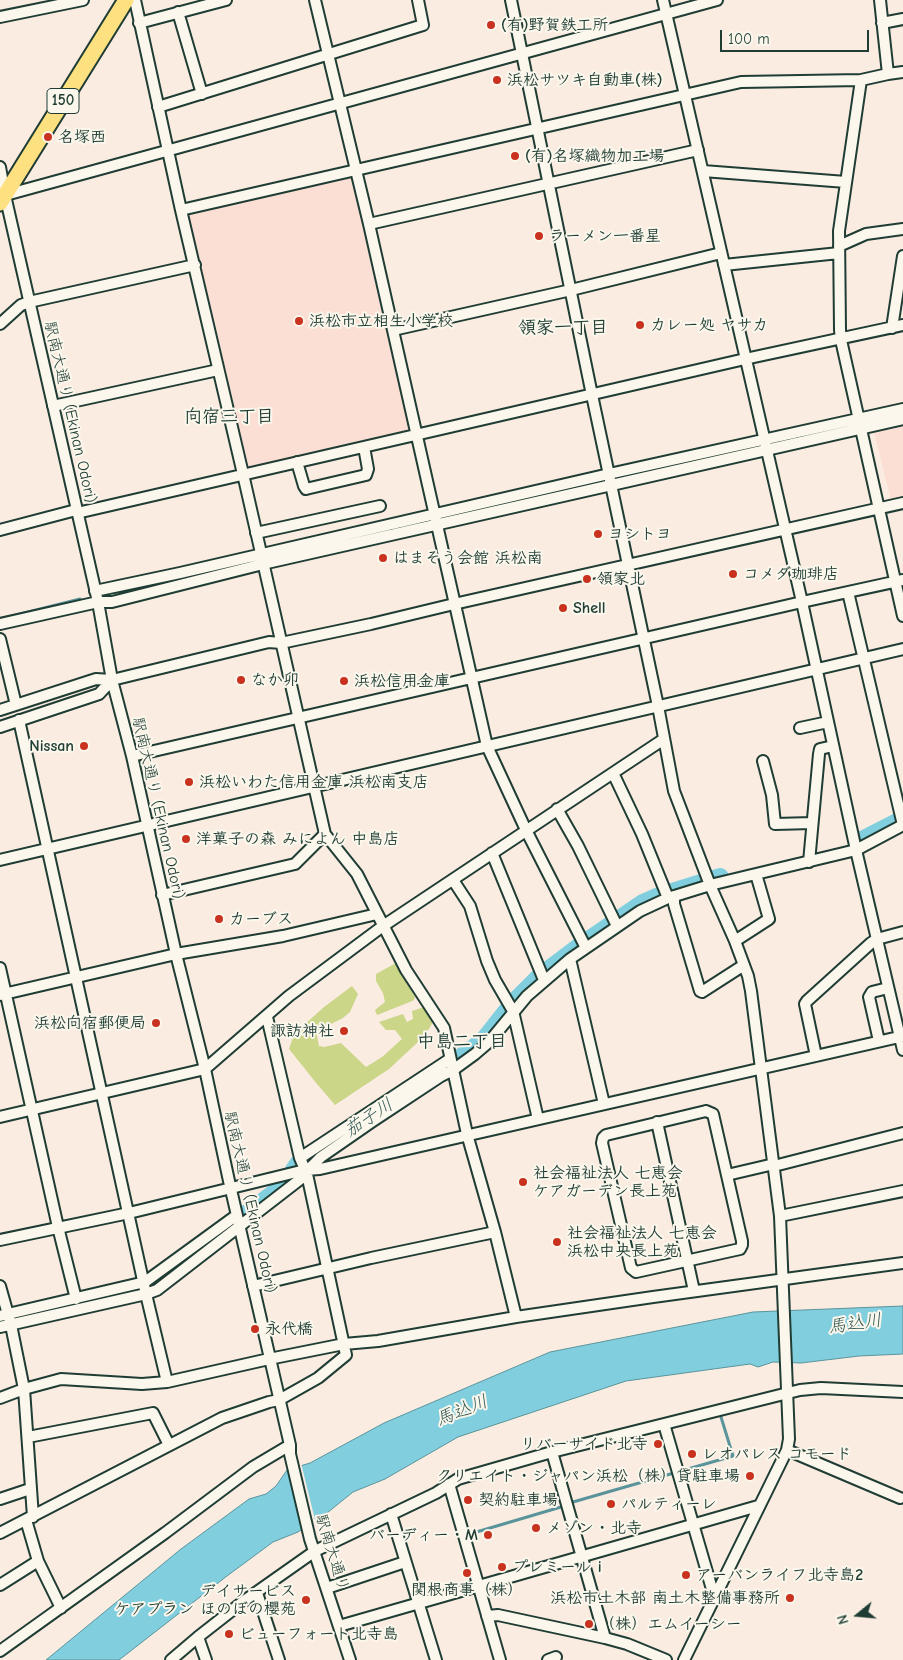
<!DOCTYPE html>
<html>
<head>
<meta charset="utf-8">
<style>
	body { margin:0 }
	#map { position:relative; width:903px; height:1660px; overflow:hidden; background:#fbece1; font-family:"Comic Neue",sans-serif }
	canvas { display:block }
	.north { position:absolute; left:833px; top:1590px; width:50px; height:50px; -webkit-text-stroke:4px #fbf7ec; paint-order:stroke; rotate:253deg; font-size:14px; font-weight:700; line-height:20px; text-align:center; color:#1f3d34 }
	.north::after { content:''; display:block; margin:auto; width:18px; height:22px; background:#1f3d34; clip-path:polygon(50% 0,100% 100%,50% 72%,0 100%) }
	.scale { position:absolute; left:720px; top:30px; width:149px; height:22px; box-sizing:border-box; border:2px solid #1f3d34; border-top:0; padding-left:6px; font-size:15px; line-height:18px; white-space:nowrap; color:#1f3d34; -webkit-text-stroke:4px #fbf7ec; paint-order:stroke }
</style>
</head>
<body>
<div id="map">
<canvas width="903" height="1660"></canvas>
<div class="north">N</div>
<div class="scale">100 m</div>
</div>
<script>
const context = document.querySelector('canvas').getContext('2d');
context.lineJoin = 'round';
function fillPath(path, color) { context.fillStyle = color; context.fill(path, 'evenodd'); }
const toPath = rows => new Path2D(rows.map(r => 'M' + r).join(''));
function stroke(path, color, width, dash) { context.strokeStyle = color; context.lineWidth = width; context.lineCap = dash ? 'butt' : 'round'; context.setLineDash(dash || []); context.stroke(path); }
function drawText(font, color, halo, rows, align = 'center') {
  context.font = font + ' "Comic Neue","Klee One",sans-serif'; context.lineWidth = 4; context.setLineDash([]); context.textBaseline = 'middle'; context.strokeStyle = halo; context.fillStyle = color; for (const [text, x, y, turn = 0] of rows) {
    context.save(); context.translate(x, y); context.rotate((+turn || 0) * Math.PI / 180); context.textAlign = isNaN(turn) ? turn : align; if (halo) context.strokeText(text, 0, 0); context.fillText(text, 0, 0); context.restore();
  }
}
fillPath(toPath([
	[352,175,411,431,245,469,187,212],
	[903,422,903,498,891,501,873,428]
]), '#fcdfd4');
fillPath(toPath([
	[396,963,415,997,414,1000,410,1002,377,1015,375,1010,385,1002,383,993,376,981,376,974],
	[352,986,358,994,350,1012,343,1018,317,1031,317,1036,319,1046,324,1047,341,1043,366,1067,382,1057,402,1039,395,1030,386,1030,379,1022,403,1014,407,1022,413,1019,412,1011,424,1007,433,1022,429,1029,423,1034,418,1042,389,1069,335,1105,317,1084,289,1049,294,1034,324,1007]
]), '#cbd689');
const water = toPath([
	[903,1306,903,1354,859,1356,801,1363,773,1362,758,1367,750,1364,626,1381,458,1437,385,1479,353,1492,322,1517,298,1532,273,1542,227,1576,119,1660,46,1660,181,1549,249,1499,266,1494,276,1486,287,1470,310,1463,384,1423,550,1352,753,1312,903,1306]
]);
fillPath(water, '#81cedf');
stroke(water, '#5a949b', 1);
fillPath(toPath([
	[301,1463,316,1524,302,1533,287,1467]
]), '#fbece1');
stroke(toPath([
	[441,519,688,462],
	[324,545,393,529],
	[119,591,174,579],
	[0,619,80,599],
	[473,1533,561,1507,573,1502,733,1456,721,1417]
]), '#5a949b', 3);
stroke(toPath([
	[860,841,903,819],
	[453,1063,483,1041,513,1003,539,977,580,946,643,903,659,896,720,877],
	[135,1289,162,1277,289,1182,292,1180,294,1170,298,1164,309,1159,358,1126]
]), '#81cedf', 18);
const minor = toPath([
	[135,0,181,210,243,474,325,834,357,874,406,970,444,1028,467,1134,495,1232,516,1317],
	[511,0,592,395,658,706,674,791,710,885,735,941,748,976,751,991,780,1216,789,1439,787,1450],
	[663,0,802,602,856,850,903,1050],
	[880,0,888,74,903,72],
	[178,12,202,94],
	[0,17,83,0],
	[139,23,226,0],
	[882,23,903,19],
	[888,74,861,80,839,231,840,330,841,340,903,616],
	[158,107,423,25,418,0],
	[0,167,5,195,98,602,112,680,132,756,176,954,205,1069,229,1181,290,1445,290,1454,310,1539,350,1660],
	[703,171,846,182],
	[2,196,717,0],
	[181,210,741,82,861,80],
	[369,224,698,150],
	[839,246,866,234,903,229],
	[724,265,839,253],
	[0,324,21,305,29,302,195,265],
	[892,328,903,256],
	[393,330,571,290,721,253],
	[53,406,218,370],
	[297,462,304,486,306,489,310,488,366,475,368,469,364,447],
	[77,513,745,359,903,325],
	[0,530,76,510],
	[256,533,380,506],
	[95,591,180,573,609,474,903,409],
	[848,592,903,825],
	[0,624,98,602,112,602,267,563,903,419],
	[0,639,16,705],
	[0,710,96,679,112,680,269,642,281,643,371,624,454,604,903,503],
	[19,720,146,1294,167,1382],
	[0,727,99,694,112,680],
	[800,728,828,722],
	[132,756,802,602,903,580],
	[763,761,772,795,775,824,812,823],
	[613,773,642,834,668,898],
	[557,809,578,846,617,926],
	[492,853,544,980],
	[0,860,903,649],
	[809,862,819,754,820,749,833,746],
	[453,880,470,906,487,961,495,980,513,1011,538,1119],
	[162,895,295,864,325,834],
	[674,896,674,904,700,991,702,992,744,965],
	[735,941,769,919,756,874],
	[586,948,640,911,668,898,710,885,856,850,903,825],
	[570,959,604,1104],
	[0,968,58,1227,76,1299],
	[0,995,176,954,283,936,377,914],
	[879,1041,869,997,872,992,888,988],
	[816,1056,805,1004,807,1001,871,943,877,939,903,932],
	[706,1111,713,1114,742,1241,742,1245,740,1249,636,1272,631,1268,602,1143,603,1138,606,1135,706,1111],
	[0,1117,205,1069,289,996,383,926,664,739],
	[657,1122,694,1291],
	[300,1158,450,1059],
	[774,1166,903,1133],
	[308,1170,321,1157,373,1121,441,1076,453,1070,475,1054,489,1042,527,996,570,959,586,948,526,830,487,746,369,224,315,0],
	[727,1175,774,1164],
	[780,1216,903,1191],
	[0,1240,129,1213,305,1170,320,1169,903,1036],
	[0,1286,11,1325,24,1389,33,1517],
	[253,1286,371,1258,495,1232],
	[0,1316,145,1282,237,1215],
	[0,1327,146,1294,157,1290,307,1174],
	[0,1398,24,1389,61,1379,142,1384,167,1382,269,1359,344,1344,378,1341,516,1317,653,1297,903,1263],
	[664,1424,714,1596],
	[28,1437,153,1413,169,1445],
	[552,1452,605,1638,627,1644,666,1660],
	[449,1484,500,1660],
	[0,1499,30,1489],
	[391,1514,436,1660],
	[26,1520,38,1561,61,1608],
	[0,1533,222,1418,269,1402,279,1400,318,1378,346,1355,307,1174,300,1158,267,1017],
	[0,1585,38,1561],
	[327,1588,405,1562],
	[257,1593,279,1660],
	[487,1616,498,1615,605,1638],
	[339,1626,758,1506],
	[198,1637,206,1660],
	[0,1651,165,1533,253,1467,290,1445],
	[171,1660,198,1637,244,1601,315,1551,436,1493,458,1479,552,1452,800,1390,821,1388,903,1392],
	[548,1660,556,1657],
	[684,1660,787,1450,900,1498]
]);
const highway = toPath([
	[0,203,126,0]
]);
stroke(minor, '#1f3d34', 14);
stroke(highway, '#1f3d34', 19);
stroke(minor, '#fbf7ec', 10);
stroke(highway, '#fde080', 15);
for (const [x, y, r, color] of [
	[491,25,5,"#c8321e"],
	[497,80,5,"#c8321e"],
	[48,137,5,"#c8321e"],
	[515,156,5,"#c8321e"],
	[539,236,5,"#c8321e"],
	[299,321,5,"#c8321e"],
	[640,325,5,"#c8321e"],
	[598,534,5,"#c8321e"],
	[383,558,5,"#c8321e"],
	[733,574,5,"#c8321e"],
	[587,579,5,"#c8321e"],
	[563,608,5,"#c8321e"],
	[241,680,5,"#c8321e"],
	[344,681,5,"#c8321e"],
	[84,746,5,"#c8321e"],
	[189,782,5,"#c8321e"],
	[186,839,5,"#c8321e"],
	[219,919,5,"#c8321e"],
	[156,1023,5,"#c8321e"],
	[344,1031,5,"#c8321e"],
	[523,1182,5,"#c8321e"],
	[557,1242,5,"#c8321e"],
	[255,1329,5,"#c8321e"],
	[658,1444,5,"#c8321e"],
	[692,1454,5,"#c8321e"],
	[750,1476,5,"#c8321e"],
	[468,1500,5,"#c8321e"],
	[611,1504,5,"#c8321e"],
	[536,1528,5,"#c8321e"],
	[488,1535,5,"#c8321e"],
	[502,1567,5,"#c8321e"],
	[467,1573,5,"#c8321e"],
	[686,1575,5,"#c8321e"],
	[790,1598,5,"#c8321e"],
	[306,1600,5,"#c8321e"],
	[589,1624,5,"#c8321e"],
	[229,1634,5,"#c8321e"]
]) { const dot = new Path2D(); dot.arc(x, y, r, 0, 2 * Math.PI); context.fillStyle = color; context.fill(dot); stroke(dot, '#fbf7ec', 2); }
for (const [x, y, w] of [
	[63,101,32]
]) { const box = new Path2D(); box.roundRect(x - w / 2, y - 12.5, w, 25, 4); context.fillStyle = '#fbf7ec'; context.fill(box); stroke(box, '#1f3d34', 1); }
drawText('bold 15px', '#1f3d34', null, [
	["150",63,101]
]);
drawText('bold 16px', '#1f3d34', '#fbf7ec', [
	["(有)野賀鉄工所",501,25],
	["浜松サツキ自動車(株)",507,80],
	["名塚西",58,137],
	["(有)名塚織物加工場",525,156],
	["ラーメン一番星",549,236],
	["浜松市立相生小学校",309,321],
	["カレー処 ヤサカ",650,325],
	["ヨシトヨ",608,534],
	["はまそう会館 浜松南",393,558],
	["コメダ珈琲店",743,574],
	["領家北",597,579],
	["Shell",573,608],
	["なか卯",251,680],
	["浜松信用金庫",354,681],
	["Nissan",74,746,"right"],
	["浜松いわた信用金庫 浜松南支店",199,782],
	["洋菓子の森 みによん 中島店",196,839],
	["カーブス",229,919],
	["浜松向宿郵便局",146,1023,"right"],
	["諏訪神社",334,1031,"right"],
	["社会福祉法人 七恵会",533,1173],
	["ケアガーデン長上苑",533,1191],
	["社会福祉法人 七恵会",567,1233],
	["浜松中央長上苑",567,1251],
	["永代橋",265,1329],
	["リバーサイド北寺",648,1444,"right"],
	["レオパレス コモード",702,1454],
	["クリエイト・ジャパン浜松（株）貸駐車場",740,1476,"right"],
	["契約駐車場",478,1500],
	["パルティーレ",621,1504],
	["メゾン・北寺",546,1528],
	["バーディー・M",478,1535,"right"],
	["プレミール i",512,1567],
	["アーバンライフ北寺島2",696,1575],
	["関根商事（株）",467,1590,"center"],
	["デイサービス",296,1591,"right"],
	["ケアプラン ほのぼの櫻苑",296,1609,"right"],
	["浜松市土木部 南土木整備事務所",780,1598,"right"],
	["（株）エムイーシー",599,1624],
	["ビューフォート北寺島",239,1634]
], 'left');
drawText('16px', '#1f3d34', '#fbf7ec', [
	["駅南大通り (Ekinan Odori)",70,412,77],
	["駅南大通り (Ekinan Odori)",158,808,77],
	["駅南大通り (Ekinan Odori)",250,1202,77],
	["駅南大通り",332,1553,73]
]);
drawText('bold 18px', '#1f3d34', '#fbf7ec', [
	["領家一丁目",563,328],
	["向宿三丁目",229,417],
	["中島二丁目",462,1042]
]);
drawText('italic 18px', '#335a56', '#fbf7ec', [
	["茄子川",369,1118,-33],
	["馬込川",855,1324,-8],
	["馬込川",462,1411,-22]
]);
</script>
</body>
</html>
